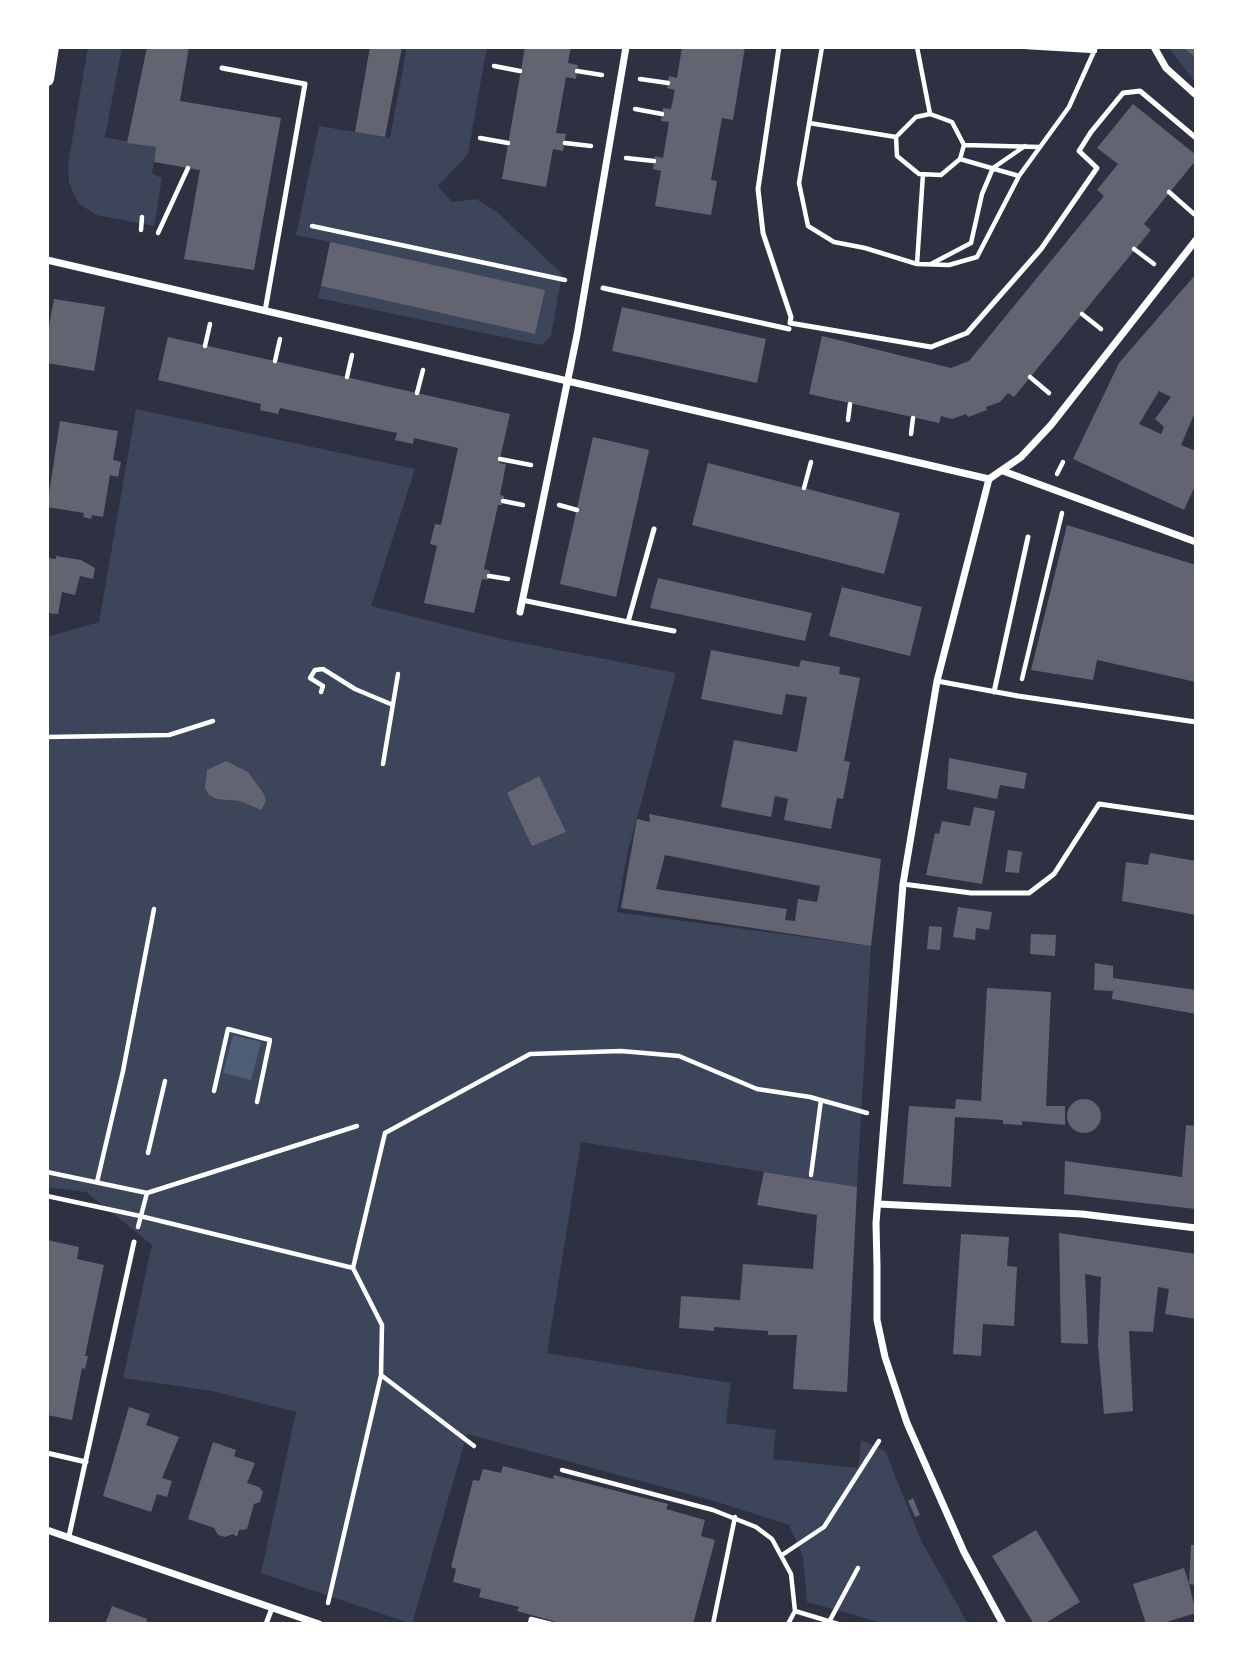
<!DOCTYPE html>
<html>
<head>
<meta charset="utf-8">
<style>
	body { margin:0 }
	#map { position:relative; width:1243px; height:1671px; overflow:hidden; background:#2d3142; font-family:"Crimson Pro",serif }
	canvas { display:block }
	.frame { position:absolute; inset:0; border:49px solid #fff; pointer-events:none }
</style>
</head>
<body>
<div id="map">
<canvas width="1243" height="1671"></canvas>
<div class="frame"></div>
</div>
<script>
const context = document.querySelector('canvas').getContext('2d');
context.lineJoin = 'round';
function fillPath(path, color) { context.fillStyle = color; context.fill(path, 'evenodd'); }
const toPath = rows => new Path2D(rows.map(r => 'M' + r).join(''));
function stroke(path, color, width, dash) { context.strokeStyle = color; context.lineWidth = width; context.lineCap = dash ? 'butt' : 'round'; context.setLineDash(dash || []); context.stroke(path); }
fillPath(toPath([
	[88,47,122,47,105,137,156,147,152,174,162,178,154,226,96,215,78,203,69,183,68,164],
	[407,47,487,47,468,154,438,186,452,202,476,199,497,212,562,274,551,336,541,345,318,298,321,286,534,333,330,242,296,235,319,126,390,138],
	[1168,47,1183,47,1196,58,1196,83],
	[136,409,415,469,371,606,502,639,676,673,627,855,617,912,871,946,857,1187,581,1142,547,1353,731,1383,726,1423,776,1430,773,1459,858,1468,861,1440,885,1451,921,1540,968,1624,886,1624,807,1602,803,1557,789,1525,714,1501,467,1434,412,1624,261,1573,296,1412,212,1391,123,1378,152,1245,86,1192,47,1187,47,637,99,622]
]), '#3c4559');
fillPath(toPath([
	[233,1035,261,1042,251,1080,223,1073]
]), '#4f5d75');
fillPath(toPath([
	[147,47,189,47,180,101,281,118,254,270,184,259,200,170,154,162,156,147,127,143],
	[370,47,402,47,385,137,355,132],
	[525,47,571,47,568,63,578,65,576,79,566,77,556,133,566,134,563,151,553,149,546,187,502,179],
	[682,47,745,47,733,120,722,118,711,180,717,181,711,215,655,206,661,171,653,169,655,156,663,158,669,122,661,121,663,108,671,109,675,90,667,88,669,76,677,78],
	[1183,47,1196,47,1196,58],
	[1133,104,1196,155,1196,160,1144,224,1151,230,1014,397,1008,393,1000,402,986,407,987,410,968,417,966,414,952,419,941,416,939,423,809,394,822,336,951,368,969,361,1104,196,1097,190,1118,164,1097,148],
	[330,242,545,290,535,334,321,286],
	[1196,274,1196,410,1181,445,1196,451,1196,484,1184,510,1073,459,1119,363],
	[1159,391,1171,397,1155,419,1164,427,1161,434,1139,424],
	[54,299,105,307,94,371,47,363,47,337],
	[622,307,766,339,757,383,612,351],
	[168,337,510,414,499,463,506,464,500,495,504,496,502,505,498,505,484,569,490,571,488,580,482,579,474,613,424,603,437,546,430,544,435,524,441,525,458,448,414,438,413,444,395,440,397,433,280,408,278,414,260,410,261,404,158,380],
	[60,421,118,431,113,460,121,462,118,477,110,475,103,517,92,515,91,519,83,517,84,513,47,507],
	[593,437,649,450,616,597,560,584],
	[708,463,900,513,884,574,692,525],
	[1067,525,1196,565,1196,682,1097,660,1093,680,1031,670],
	[56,556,81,560,95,568,93,579,80,576,75,595,62,592,58,614,47,613,47,558,56,559],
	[658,578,812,613,805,641,650,608],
	[842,587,922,607,910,656,829,636],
	[711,650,799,667,801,660,840,667,839,674,860,678,844,761,850,762,843,799,837,798,831,829,784,820,788,799,775,796,771,817,721,807,734,740,797,752,807,697,786,694,782,715,701,699],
	[949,758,1027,773,1024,789,1000,785,997,799,947,789],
	[226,761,248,772,264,794,266,801,261,810,240,801,217,799,209,795,205,788,207,770],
	[539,776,566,832,532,846,507,793],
	[974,807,995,811,982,884,926,875,935,833,939,834,942,821,970,826],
	[649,814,881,859,871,946,621,908,637,819,650,822],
	[665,855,820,886,817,902,798,899,795,921,785,920,787,909,656,889],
	[1008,850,1022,852,1019,873,1005,872],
	[1150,853,1196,861,1196,915,1122,901,1126,862,1148,865],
	[958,907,992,912,989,930,976,928,975,940,953,937],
	[929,926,942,927,940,950,927,949],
	[1031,934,1056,935,1055,956,1030,954],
	[1095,963,1113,966,1113,978,1196,990,1196,1014,1112,999,1113,991,1094,990],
	[987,988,1051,992,1046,1106,1065,1106,1065,1125,1022,1121,1022,1125,1003,1124,1003,1120,955,1117,951,1187,903,1184,909,1106,955,1109,956,1099,981,1101],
	'1067 1116a17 17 0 1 1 34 0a17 17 0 1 1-34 0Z',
	[1186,1125,1196,1126,1196,1209,1064,1194,1065,1161,1182,1177],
	[764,1172,857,1187,847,1392,793,1389,797,1335,768,1335,768,1331,714,1327,714,1331,679,1328,681,1296,740,1300,743,1264,813,1269,817,1215,757,1205],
	[1059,1233,1196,1254,1196,1319,1165,1314,1169,1289,1158,1287,1153,1332,1129,1331,1133,1411,1104,1414,1098,1345,1101,1277,1085,1274,1088,1344,1061,1343],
	[961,1234,1009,1237,1007,1266,1017,1267,1014,1326,983,1324,981,1356,953,1354],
	[47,1240,79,1247,77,1259,104,1265,85,1356,88,1356,85,1369,82,1368,72,1420,47,1415],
	[129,1407,150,1414,146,1425,179,1437,162,1478,172,1481,167,1497,157,1494,151,1512,103,1496],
	[213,1442,236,1450,234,1456,255,1463,247,1483,259,1487,263,1492,260,1502,254,1504,247,1529,239,1530,237,1537,233,1534,225,1537,218,1535,214,1528,188,1519],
	[503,1466,553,1479,554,1475,668,1504,666,1509,705,1520,701,1536,715,1540,693,1624,564,1624,517,1611,519,1607,479,1597,481,1589,453,1582,456,1569,451,1567,473,1480,479,1481,483,1469,501,1473],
	[913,1498,920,1515,915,1517,908,1501],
	[1036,1530,1080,1602,1044,1624,1034,1624,992,1556],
	[1191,1545,1196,1545,1196,1585,1189,1584,1196,1613,1160,1624,1146,1624,1133,1584,1184,1568,1189,1584],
	[112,1606,147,1619,146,1624,105,1624]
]), '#626471');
stroke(toPath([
	[822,47,799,183,808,226,834,242,865,248,917,264,949,265,977,257,1019,176,1069,107,1096,47],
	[917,47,930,114,952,122,964,145,960,159,941,175,919,174,897,156,896,137,916,117,930,114],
	[1027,47,1095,51],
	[494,66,520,71],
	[577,71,602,75],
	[640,79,668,83],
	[635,109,662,114],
	[809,123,896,137],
	[480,138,508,143],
	[565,143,591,146],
	[964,145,1040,147],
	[626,158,654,161],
	[960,159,1019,176],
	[1169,192,1194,214],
	[312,226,565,280],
	[141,230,142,217],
	[158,233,188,168],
	[1134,249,1154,264],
	[917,264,923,174],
	[931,264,971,243,982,194,993,168,1025,146],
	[1082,314,1101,329],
	[205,346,210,324],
	[275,361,280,339],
	[347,377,352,355],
	[1030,377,1049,393],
	[417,393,423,370],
	[848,420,850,404],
	[911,434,913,418],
	[500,459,531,465],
	[1057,474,1063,462],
	[804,488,811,462],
	[503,501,523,505],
	[559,505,577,510],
	[489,576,508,579],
	[1022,679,1062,513],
	[321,692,323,686,310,678,315,670,323,669,355,689,393,705],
	[47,737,169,735,213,721],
	[383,764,398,674],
	[214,1091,228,1029,270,1040,257,1102],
	[148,1153,165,1081],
	[47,1172,147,1193],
	[811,1175,821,1100],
	[97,1182,123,1071,154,909],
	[47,1196,140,1216,353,1268],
	[138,1227,147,1193,357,1126],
	[381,1375,474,1446],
	[562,1470,713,1510,756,1527,772,1539,791,1574,795,1611,838,1624],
	[782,1555,824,1527,879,1441],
	[328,1603,381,1375,382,1325,353,1268,385,1133,530,1054,621,1051,679,1056,757,1089,810,1097,867,1113],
	[829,1622,858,1568],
	[530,1624,531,1619,551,1624],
	[713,1624,735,1517],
	[788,1624,795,1611]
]), '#fff', 4.5);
stroke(toPath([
	[779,47,758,189,763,233,791,317,790,323,931,347,967,333,1041,249,1097,168,1079,151,1091,132,1123,93,1140,91,1196,138],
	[222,68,305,84,265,311],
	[603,288,789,329],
	[522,600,628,622,654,529],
	[628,622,674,631],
	[937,681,1018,696,1196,722],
	[994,692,1028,537],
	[903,884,971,893,1029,893,1054,874,1099,804,1196,818],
	[47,1453,86,1462],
	[69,1536,134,1242],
	[266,1624,272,1608]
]), '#fff', 5);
stroke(toPath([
	[1154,47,1166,68,1196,95],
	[47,260,989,479,1021,457,1051,425,1196,240],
	[1003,471,1196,542],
	[989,479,937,681,903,884,876,1223,877,1266,877,1320,885,1357,907,1423,964,1552,1003,1624],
	[520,612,577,335,626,47],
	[878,1204,1082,1214,1196,1228],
	[47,1530,319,1624]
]), '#fff', 7);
stroke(toPath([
	[47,79,52,47]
]), '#fff', 14);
</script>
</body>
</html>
